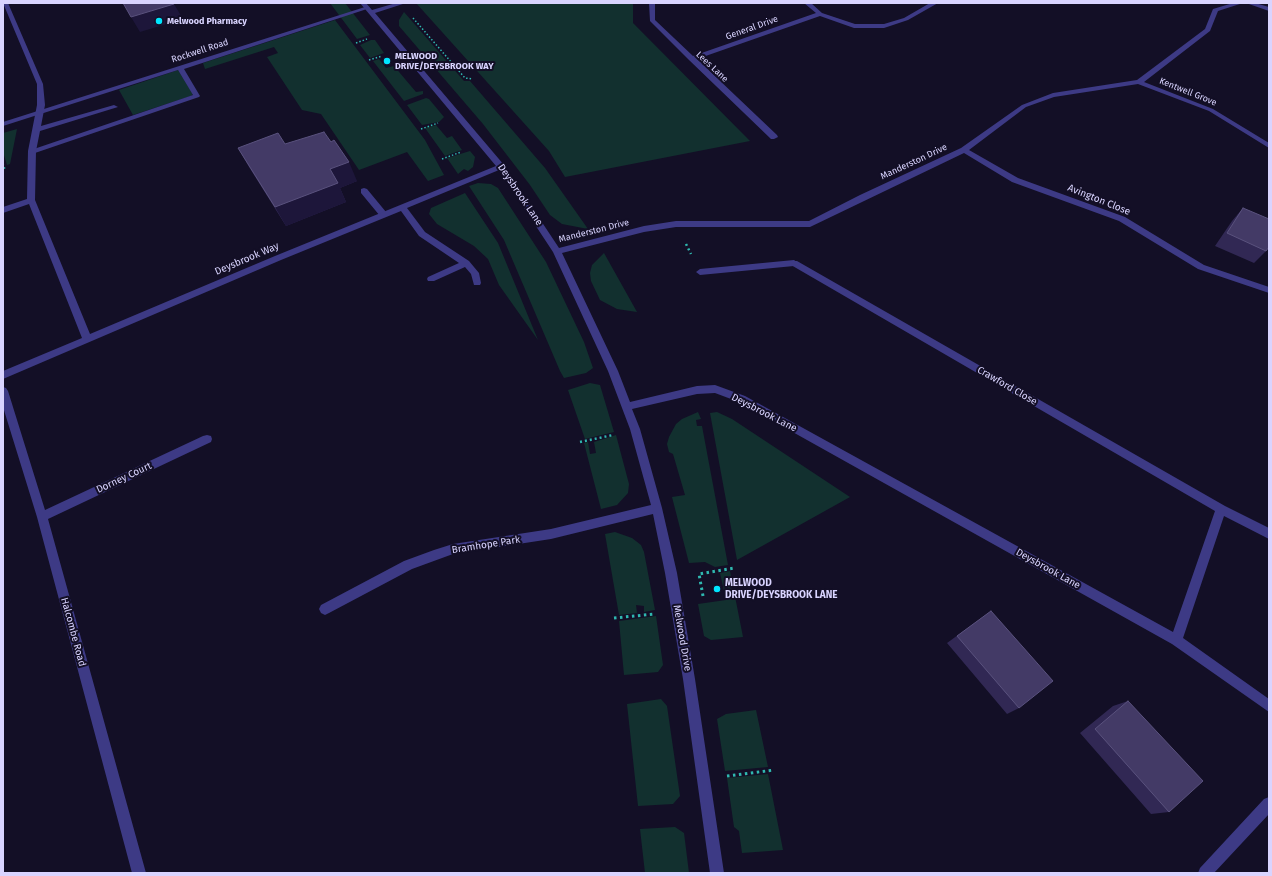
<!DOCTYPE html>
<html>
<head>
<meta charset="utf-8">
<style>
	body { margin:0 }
	#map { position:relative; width:1272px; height:876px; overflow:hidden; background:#130f26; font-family:"Fira Sans",sans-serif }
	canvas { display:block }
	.frame { position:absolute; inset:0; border:4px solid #d9d4ff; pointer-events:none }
</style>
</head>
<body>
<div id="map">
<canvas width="1272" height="876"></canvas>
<div class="frame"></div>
</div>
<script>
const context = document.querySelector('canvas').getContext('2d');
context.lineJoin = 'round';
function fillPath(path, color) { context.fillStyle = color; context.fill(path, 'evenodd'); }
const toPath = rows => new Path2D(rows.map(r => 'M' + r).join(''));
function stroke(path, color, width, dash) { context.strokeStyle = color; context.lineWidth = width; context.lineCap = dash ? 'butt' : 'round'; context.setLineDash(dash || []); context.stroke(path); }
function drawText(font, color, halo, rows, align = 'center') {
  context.font = font + ' "Fira Sans",sans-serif'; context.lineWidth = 4; context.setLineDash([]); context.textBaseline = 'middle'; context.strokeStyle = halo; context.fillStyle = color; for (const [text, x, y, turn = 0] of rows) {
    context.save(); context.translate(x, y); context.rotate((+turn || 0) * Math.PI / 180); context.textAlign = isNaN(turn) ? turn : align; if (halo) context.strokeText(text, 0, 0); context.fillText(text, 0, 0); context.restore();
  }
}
fillPath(toPath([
	[330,3,345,3,370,35,357,39],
	[416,3,633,3,633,23,750,141,565,177,549,151],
	[404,12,464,81,470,81,545,168,588,229,562,224,550,215,530,185,483,124,399,26,399,20],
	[335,20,425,140,444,175,428,181,407,152,359,170,321,114,302,110,267,57,278,53,274,47,205,69,203,63],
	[371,40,375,40,384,53,370,58,360,45],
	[379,59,386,68,394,66,416,92,423,91,423,94,404,101,373,61],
	[178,70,193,94,191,96,133,115,119,90],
	[426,98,429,99,444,117,439,122,422,125,407,105],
	[436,125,447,138,452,136,462,150,445,156,425,128],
	[17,129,10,164,7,165,3,152,3,133],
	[470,151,475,157,473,167,468,171,464,169,458,174,447,158],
	[478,183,491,184,498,188,546,262,584,342,593,368,586,373,564,378,560,371,504,240,469,186],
	[465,193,498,243,538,340,499,285,488,259,474,246,437,224,429,214,431,208],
	[604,253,637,312,617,309,600,300,591,281,590,273,592,265],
	[590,383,600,385,614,432,585,439,568,390],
	[698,412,701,419,696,420,697,426,702,426,728,565,715,567,705,562,689,563,672,497,685,495,673,454,669,452,667,444,669,437,676,424,682,419],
	[717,412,732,419,850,497,737,560,710,413],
	[616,435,629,484,628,493,617,505,601,509,584,443,588,442,590,454,596,453,594,442],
	[615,532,632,538,641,545,644,552,655,610,644,612,644,606,636,605,637,613,619,615,605,534],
	[730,571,743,637,711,640,704,636,698,604,726,600,720,573],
	[656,616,663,665,658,672,624,675,619,621],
	[661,699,667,706,680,796,673,804,638,806,627,704],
	[756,710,768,767,725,771,717,719,726,714],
	[768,774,783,850,742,853,739,831,734,827,727,778],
	[675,827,684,833,689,873,645,873,640,829]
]), '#12302f');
stroke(toPath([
	[413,18,465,78,473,79],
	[356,43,367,39],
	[369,60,382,56],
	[421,129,438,123],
	[442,159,461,152],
	[3,164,5,169]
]), '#2fb8b0', 1.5, [1.5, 2]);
stroke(toPath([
	[686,244,691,254],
	[580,442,613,435]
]), '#2fb8b0', 2.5, [2, 3]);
stroke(toPath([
	[703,596,699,574,734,568],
	[614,618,655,614],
	[727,776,774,770]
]), '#2fb8b0', 3, [2.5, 3.5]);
fillPath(toPath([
	[364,188,367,189,386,212,386,216,380,216,361,193,361,189,364,188],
	[794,260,798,263,794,266,700,275,696,272,700,269,794,260]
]), '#3d3a85');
fillPath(toPath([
	[365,7,370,8,184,69,200,96,199,97,35,153,29,153,28,151,193,95,178,70,3,126,3,122,365,7]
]), '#3d3a85');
fillPath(toPath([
	[3,3,8,3,43,84,45,105,41,126,114,105,118,107,40,131,36,151,35,200,90,334,275,256,496,166,360,3,366,3,372,10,396,3,406,3,375,13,504,165,559,248,644,226,676,221,809,221,860,195,961,148,1022,105,1053,93,1137,80,1205,29,1213,9,1233,3,1243,3,1218,11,1210,31,1144,82,1213,109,1269,143,1269,148,1209,111,1138,84,1054,97,1026,107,969,150,1018,178,1125,217,1204,265,1269,287,1269,293,1198,269,1119,221,1012,182,964,153,810,227,676,227,644,232,562,253,618,371,630,402,697,386,715,385,745,396,1173,632,1215,511,791,265,791,261,797,261,1225,506,1269,528,1269,539,1224,516,1183,638,1269,699,1269,712,1172,644,739,402,715,393,697,394,632,409,640,429,662,508,677,573,695,679,724,873,710,873,683,679,665,573,653,514,551,539,453,554,412,569,329,613,325,615,321,613,319,609,321,605,404,561,434,550,453,544,551,529,651,505,630,429,608,371,553,252,499,170,407,208,425,232,469,261,479,273,481,283,480,285,474,285,471,274,465,267,434,281,428,281,427,279,428,277,459,263,419,236,401,211,281,260,3,379,3,371,82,338,29,204,3,213,3,207,27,199,28,151,37,105,37,84,3,3],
	[649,3,655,3,655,20,693,56,816,13,804,3,811,3,822,13,855,24,884,24,904,18,930,3,938,3,908,20,884,28,854,28,820,16,697,59,777,135,778,137,774,139,771,139,689,60,650,21,649,3],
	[1246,3,1255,3,1269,7,1269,11,1246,3],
	[3,387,6,388,8,391,45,510,203,436,207,435,211,436,212,439,211,442,48,519,146,873,132,873,37,517,3,407,3,387],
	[1269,797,1269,814,1214,873,1198,873,1200,868,1264,799,1269,797]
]), '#3d3a85');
fillPath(toPath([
	[285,144,357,181,340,188,346,202,286,226,249,167,238,148],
	[1243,208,1266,251,1254,263,1215,246,1232,221],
	[991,611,1019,708,1007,714,947,643],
	[1128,701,1169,812,1151,814,1080,733,1113,706]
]), '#312854');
fillPath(toPath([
	[174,4,183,19,140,32,131,17],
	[349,162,357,181,340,188,346,202,286,226,275,207,330,169]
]), '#1d163a');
const building = toPath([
	[123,3,174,3,174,4,131,17,123,3],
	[324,132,331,142,334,140,349,162,330,169,338,183,275,207,238,148,278,133,285,144,324,132],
	[1243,208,1269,219,1269,247,1266,251,1227,233,1243,208],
	[991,611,1053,681,1019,708,957,636,991,611],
	[1128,701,1203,781,1169,812,1095,729,1128,701]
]);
fillPath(building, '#433a66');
stroke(building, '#5a527e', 1);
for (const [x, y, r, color] of [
	[159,21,4,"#00e5ff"],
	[387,61,4,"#00e5ff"],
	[717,589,4,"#00e5ff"]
]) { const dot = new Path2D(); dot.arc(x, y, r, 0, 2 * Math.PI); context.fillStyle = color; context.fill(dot); stroke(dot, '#130f26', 1.5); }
drawText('bold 9px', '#d9d4ff', '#130f26', [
	["Melwood Pharmacy",167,21],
	["MELWOOD",395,56],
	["DRIVE/DEYSBROOK WAY",395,66]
], 'left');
drawText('9px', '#d9d4ff', '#130f26', [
	["General Drive",752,28,-20],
	["Rockwell Road",200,51,-18],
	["Lees Lane",712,67,43],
	["Kentwell Grove",1188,92,22],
	["Manderston Drive",914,162,-25],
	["Manderston Drive",594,231,-14]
]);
drawText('10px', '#d9d4ff', '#130f26', [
	["Deysbrook Lane",520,195,56],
	["Avington Close",1099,200,22],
	["Deysbrook Way",247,259,-23],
	["Crawford Close",1007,386,30],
	["Deysbrook Lane",764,413,27],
	["Dorney Court",124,478,-25],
	["Bramhope Park",486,545,-9],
	["Deysbrook Lane",1048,569,29],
	["Halcombe Road",73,632,75],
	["Melwood Drive",682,638,80]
]);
drawText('bold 10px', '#d9d4ff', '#130f26', [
	["MELWOOD",725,583],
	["DRIVE/DEYSBROOK LANE",725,595]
], 'left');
</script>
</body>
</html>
